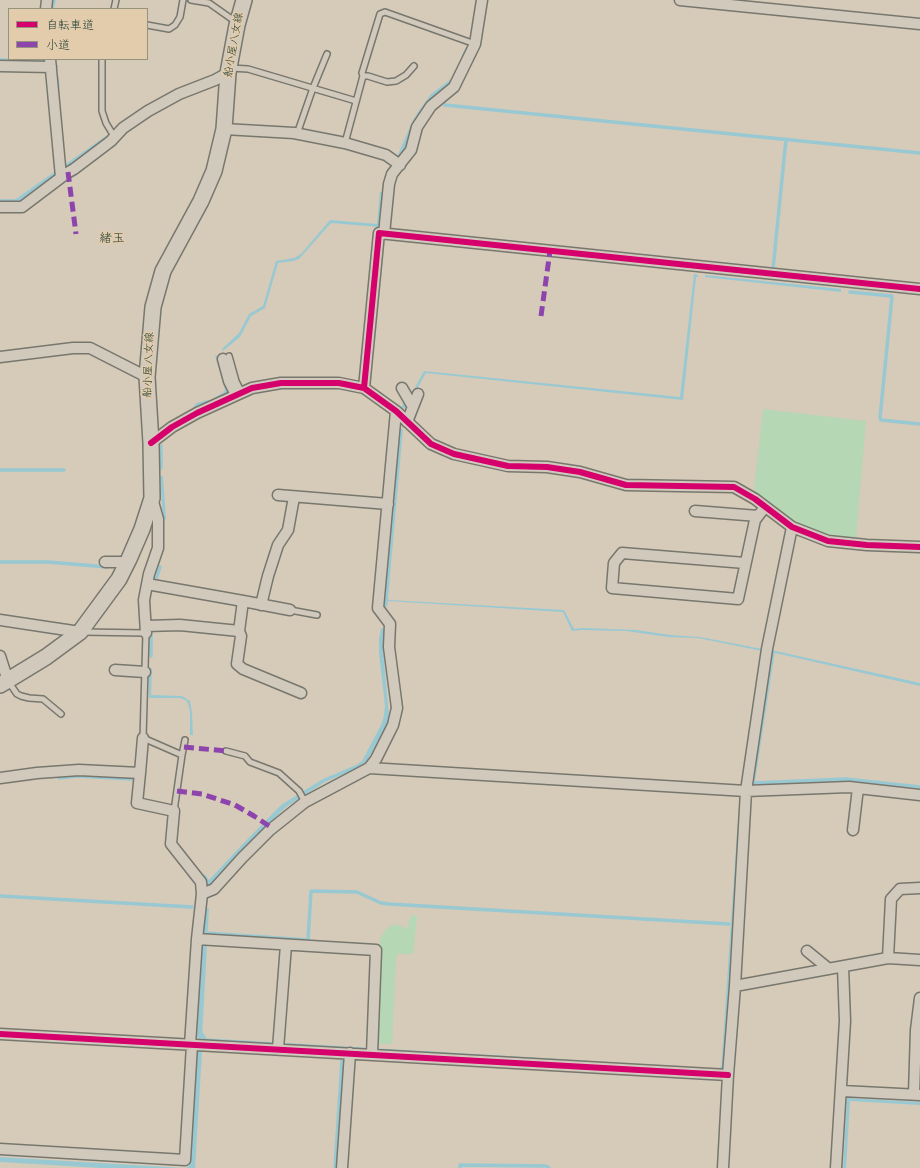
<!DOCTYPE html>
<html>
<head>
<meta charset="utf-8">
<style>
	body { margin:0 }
	#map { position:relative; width:920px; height:1168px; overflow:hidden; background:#d6cab9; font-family:"Gochi Hand","Klee One",sans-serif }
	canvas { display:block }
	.legend { position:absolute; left:8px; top:8px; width:140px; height:52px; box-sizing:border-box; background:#e3ccac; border:1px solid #95937c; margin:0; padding:5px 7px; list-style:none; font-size:12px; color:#1f3d34 }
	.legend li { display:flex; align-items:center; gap:8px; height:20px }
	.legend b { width:20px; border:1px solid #95937c }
</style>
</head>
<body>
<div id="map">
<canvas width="920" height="1168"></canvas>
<ul class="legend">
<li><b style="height:5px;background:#d6006c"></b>自転車道</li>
<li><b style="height:5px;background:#8e44ad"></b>小道</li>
</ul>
</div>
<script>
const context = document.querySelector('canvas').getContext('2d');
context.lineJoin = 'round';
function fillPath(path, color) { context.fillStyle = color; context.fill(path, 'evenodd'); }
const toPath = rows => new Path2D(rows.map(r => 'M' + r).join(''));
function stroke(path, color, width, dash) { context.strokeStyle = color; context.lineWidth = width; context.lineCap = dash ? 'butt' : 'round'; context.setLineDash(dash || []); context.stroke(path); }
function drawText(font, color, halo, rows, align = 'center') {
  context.font = font + ' "Gochi Hand","Klee One",sans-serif'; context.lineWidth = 3; context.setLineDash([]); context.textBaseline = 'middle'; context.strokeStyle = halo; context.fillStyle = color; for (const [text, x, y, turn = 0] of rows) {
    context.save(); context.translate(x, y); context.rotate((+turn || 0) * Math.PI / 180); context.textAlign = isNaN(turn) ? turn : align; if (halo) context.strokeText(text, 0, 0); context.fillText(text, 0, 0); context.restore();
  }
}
fillPath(toPath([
	[763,409,866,421,856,537,833,537,800,527,760,497,754,490],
	[412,914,417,917,413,954,398,954,396,959,392,1044,376,1044,380,938,387,928,396,924,408,929,408,924]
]), '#b5d7b4');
fillPath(toPath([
	[460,62,462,62,452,81,436,94,427,102,418,116,404,151,400,158,397,157,412,122,418,112,431,94,451,79],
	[380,192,383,192,379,227,331,223,299,259,293,261,278,263,265,308,251,316,240,337,223,351,222,349,239,333,249,314,263,306,276,261,294,258,301,254,330,220,377,224],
	[694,274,698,275,698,277,696,277,683,400,426,373,413,396,411,395,424,371,680,397],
	[705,275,841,289,841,292,705,277],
	[215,355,218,356,226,385,228,390,228,392,216,401,214,398,224,392,225,390],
	[399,429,403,429,388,598,389,600,564,610,574,629,583,628,636,630,670,635,700,637,762,649,762,651,698,638,669,637,626,631,582,630,572,631,563,612,388,601,387,607,383,607],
	[160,476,163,476,166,519,163,519],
	[381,628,385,629,383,650,389,715,388,722,367,761,356,769,325,782,286,807,237,855,211,883,211,885,207,885,207,881,209,880,238,849,281,805,323,779,356,765,362,761,382,723,384,715,385,706,379,653,379,639],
	[771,650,920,683,920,686,771,652],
	[149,668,152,668,151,695,182,696,190,701,192,712,193,735,190,735,190,711,187,701,181,698,149,698],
	[205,908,209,908,202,1037,197,1037],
	[196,1052,202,1052,195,1168,185,1168,188,1167,190,1164],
	[847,1098,920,1102,920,1105,850,1101,846,1168,843,1168],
	[0,1157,183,1168,102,1168,0,1162]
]), '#98c9d2');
stroke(toPath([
	[52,9,54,0],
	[464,55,468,47],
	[0,60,43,61],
	[56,74,58,86],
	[445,105,920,153],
	[0,201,16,201,109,136],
	[773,269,786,139],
	[850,292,892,296,880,418,881,420,920,424],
	[195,408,197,405,207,402],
	[402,409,405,404],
	[161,446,161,468],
	[0,470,64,470],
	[0,562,48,562,107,567],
	[155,582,160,567],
	[151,631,151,656],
	[773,652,753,783,846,779,920,787],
	[59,778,77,776,131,779],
	[204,876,209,883],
	[0,896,192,907],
	[206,933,308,940,311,891,357,892,381,903,389,904,729,924],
	[200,1032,206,1040,580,1062],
	[198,1056,200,1032],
	[718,1070,720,1070,723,1067,739,828],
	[335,1168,342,1060],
	[460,1168,460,1165,546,1166,549,1168]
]), '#98c9d2', 3.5);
const service = toPath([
	[191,0,209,3,236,22],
	[114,9,116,0],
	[147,25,169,29,175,25,180,17,183,0],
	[102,59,102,111,106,123,115,138],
	[230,68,248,69,356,101],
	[363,76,362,73,380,14,385,12,475,44],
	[297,134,313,88,327,54],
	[345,143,363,76,368,76,387,82,396,81,406,75,414,66],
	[229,356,236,381,242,393],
	[290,610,317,615],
	[83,632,146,633,143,738,182,755,174,811],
	[8,681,17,694,21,696,29,698,43,699,61,714],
	[226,751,245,756,250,762,279,773,299,791,305,802],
	[182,755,185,740]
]);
const minor = toPath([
	[680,0,920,24],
	[46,9,47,0],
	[50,59,61,177],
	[0,66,51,67],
	[224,129,294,133,345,143,386,155,400,165],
	[0,207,22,207,67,173,74,169,111,141,123,128,148,111,179,94,215,80,228,73],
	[384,234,389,184,392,174,411,150,417,127,431,106,454,87,475,44,482,0],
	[0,357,73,348,90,348,147,377],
	[223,359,229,381,236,395],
	[364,388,379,233,920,289],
	[402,388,413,407],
	[407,422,418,394],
	[151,443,172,427,197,413,252,388,281,383,339,383,364,388,396,411,431,444,454,454,508,466,547,467,580,472,626,485,734,487,755,499,792,527,828,541,867,545,920,547],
	[278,495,388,504],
	[695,511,758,516],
	[105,562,128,562],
	[745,563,622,553,614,563,612,588,738,599,755,520,765,507],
	[147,584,243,601],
	[261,605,268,576,278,545,288,530,294,497],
	[0,620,80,632],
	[146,626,180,625,239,631,241,636,237,664,243,669,301,693],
	[239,631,243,601,290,610],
	[146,633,144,600,149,574,158,548,158,519,152,498],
	[0,656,8,681],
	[115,670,145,672],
	[369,768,746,791,849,787,920,795],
	[140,773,143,738],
	[0,778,37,773,79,770,140,773,137,803,174,811,171,844,201,882,202,894,197,939,190,1045],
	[853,830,858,788],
	[202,894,214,889,242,858,270,830,305,802,369,768,376,759,393,725,397,708,389,647,390,624,378,608,396,411],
	[197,939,376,950,372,1054],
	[807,951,829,969],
	[888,958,891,899,900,889,920,888],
	[735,986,888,958,920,960],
	[0,1034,728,1075],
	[278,1049,286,945],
	[842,1091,920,1095],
	[914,1094,916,1030,920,998],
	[0,1149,185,1160,192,1045],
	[342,1168,350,1053],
	[723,1168,728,1075,735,986,746,791,767,649,792,527],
	[836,1168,845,1021,843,967]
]);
const secondary = toPath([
	[0,685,46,657,80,632,119,579,129,559,142,529,152,498,151,443,147,377,153,307,163,271,201,201,214,171,224,129,228,73,237,25,244,0]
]);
stroke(service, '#77776e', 8);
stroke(minor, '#77776e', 13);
stroke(secondary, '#77776e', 18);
stroke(service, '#d2c9bd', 5);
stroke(minor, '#d2c9bd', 10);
stroke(secondary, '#d2c9bd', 15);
stroke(toPath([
	[68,172,76,234],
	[541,316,550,251],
	[184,747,226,751],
	[177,791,202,794,235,805,254,816,272,828]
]), '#8e44ad', 5, [10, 5]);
stroke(toPath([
	[364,388,379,233,920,289],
	[151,443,172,427,197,413,252,388,281,383,339,383,364,388,396,411,431,444,454,454,508,466,547,467,580,472,626,485,734,487,755,499,792,527,828,541,867,545,920,547],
	[0,1034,728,1075]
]), '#d6006c', 6);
drawText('11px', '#1f3d34', '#e3ccac', [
	["船小屋八女線",235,45,-80],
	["船小屋八女線",150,365,-88]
]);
drawText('13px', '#1f3d34', '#e3ccac', [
	["緒玉",112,240]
]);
</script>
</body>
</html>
